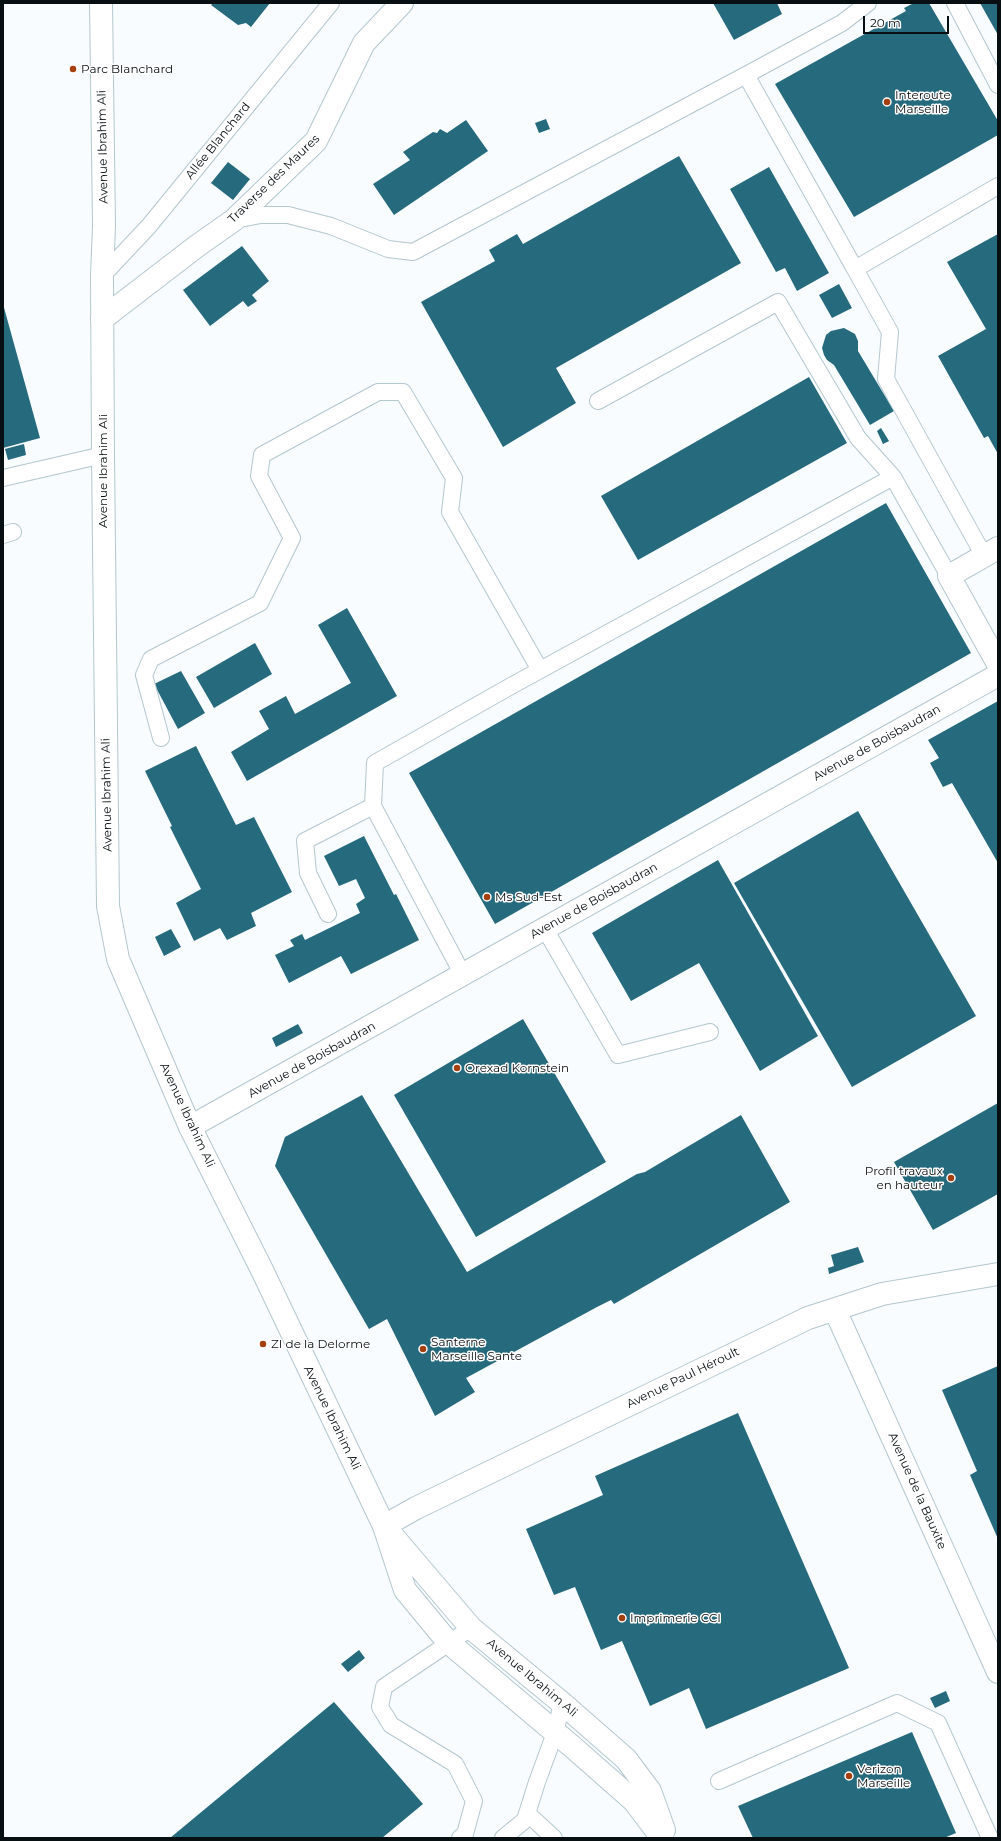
<!DOCTYPE html>
<html>
<head>
<meta charset="utf-8">
<style>
	body { margin:0 }
	#map { position:relative; width:1001px; height:1841px; overflow:hidden; background:#f8fcfe; font-family:Montserrat,sans-serif }
	canvas { display:block }
	.frame { position:absolute; inset:0; border:4px solid #080f12; pointer-events:none }
	.scale { position:absolute; left:863px; top:16px; width:86px; height:18px; box-sizing:border-box; border:2px solid #080f12; border-top:0; padding-left:5px; font-size:12px; line-height:14px; white-space:nowrap; color:#080f12; -webkit-text-stroke:3px #fff; paint-order:stroke }
</style>
</head>
<body>
<div id="map">
<canvas width="1001" height="1841"></canvas>
<div class="frame"></div>
<div class="scale">20 m</div>
</div>
<script>
const context = document.querySelector('canvas').getContext('2d');
context.lineJoin = 'round';
function fillPath(path, color) { context.fillStyle = color; context.fill(path, 'evenodd'); }
const toPath = rows => new Path2D(rows.map(r => 'M' + r).join(''));
function stroke(path, color, width, dash) { context.strokeStyle = color; context.lineWidth = width; context.lineCap = dash ? 'butt' : 'round'; context.setLineDash(dash || []); context.stroke(path); }
function drawText(font, color, halo, rows, align = 'center') {
  context.font = font + ' Montserrat,sans-serif'; context.lineWidth = 3; context.setLineDash([]); context.textBaseline = 'middle'; context.strokeStyle = halo; context.fillStyle = color; for (const [text, x, y, turn = 0] of rows) {
    context.save(); context.translate(x, y); context.rotate((+turn || 0) * Math.PI / 180); context.textAlign = isNaN(turn) ? turn : align; if (halo) context.strokeText(text, 0, 0); context.fillText(text, 0, 0); context.restore();
  }
}
fillPath(toPath([
	[213,3,270,3,251,27,246,23,238,25,211,5],
	[713,3,777,3,782,14,734,40],
	[914,3,929,3,998,121,998,135,854,217,775,84,906,11,904,8],
	[980,3,998,3,998,35],
	[546,119,550,129,539,133,535,123],
	[466,120,488,151,394,215,373,184,410,160,403,152,433,132,437,133,440,129,447,133],
	[679,156,741,263,556,368,576,403,503,447,421,302,495,261,489,250,517,234,523,244],
	[228,162,250,179,233,200,211,183],
	[769,167,829,273,797,291,785,268,776,272,730,189],
	[998,234,998,454,988,436,984,438,938,356,986,329,947,262],
	[242,246,269,281,252,295,257,301,248,307,243,301,210,326,183,290],
	[839,284,852,308,832,318,819,295],
	[3,304,40,438,3,448],
	[844,328,855,334,858,341,858,351,894,411,870,425,834,365,827,360,824,355,822,348,826,335,831,331],
	[809,377,847,443,638,560,601,496],
	[881,428,889,441,883,444,877,431],
	[24,444,26,455,8,460,5,449],
	[886,503,971,653,495,924,409,773],
	[347,608,397,696,247,781,231,752,269,729,259,711,286,696,295,714,351,683,318,625],
	[255,643,272,674,214,708,196,677],
	[181,671,205,713,178,729,154,684],
	[998,701,998,863,952,783,943,787,930,763,939,758,928,740],
	[196,746,236,825,254,817,292,892,251,913,256,926,227,940,220,928,194,941,176,903,201,889,170,827,172,826,145,771],
	[858,811,976,1016,852,1087,734,883],
	[364,836,394,895,396,894,419,940,351,974,341,956,289,983,275,955,294,946,290,940,302,934,305,940,360,913,356,904,365,898,356,879,339,886,324,856],
	[718,860,818,1036,760,1071,699,963,631,1001,592,933],
	[171,929,181,947,164,956,155,937],
	[523,1019,606,1162,476,1237,394,1095],
	[298,1024,303,1033,276,1047,272,1038],
	[362,1095,467,1272,637,1174,645,1172,741,1115,790,1202,614,1304,611,1300,597,1307,466,1378,475,1392,435,1416,387,1319,369,1329,275,1166,285,1137],
	[998,1103,998,1194,933,1230,894,1162],
	[858,1247,864,1262,829,1274,828,1268,834,1266,831,1255],
	[998,1366,998,1539,970,1475,977,1471,942,1390],
	[738,1413,849,1668,706,1729,689,1688,650,1706,622,1641,601,1650,575,1587,554,1595,526,1529,603,1495,595,1476],
	[359,1650,365,1658,348,1672,341,1664],
	[946,1691,950,1701,935,1708,930,1698],
	[334,1702,423,1804,382,1838,170,1838],
	[912,1732,956,1833,944,1838,753,1838,738,1806]
]), '#266a7e');
const lane = toPath([
	[955,3,998,85],
	[746,75,855,269,998,186],
	[234,220,261,215,288,215,331,226,388,249,413,252,746,75,842,23,868,3],
	[855,269,890,332,886,379,984,556],
	[102,276,149,226,331,3],
	[598,401,778,302,858,438,893,477,949,576],
	[3,478,103,455],
	[3,535,13,532],
	[161,738,144,675,151,659,260,603,292,538,259,476,262,455,378,392,403,392,454,478,450,512,540,670],
	[328,914,308,873,305,841,373,806],
	[545,929,618,1055,710,1032],
	[463,975,373,806,375,763,511,686,893,477],
	[719,1781,897,1703,938,1723,990,1838],
	[527,1813,554,1838],
	[460,1838,465,1834,474,1801,455,1764,391,1725,380,1707,384,1687,471,1628],
	[503,1838,525,1820,537,1782,555,1733,562,1703]
]);
const street = toPath([
	[102,319,197,246,234,220,316,141,364,43,402,3],
	[998,548,949,576,998,664],
	[190,1127,998,675],
	[835,1310,998,1672],
	[384,1526,416,1508,808,1318,882,1294,998,1274]
]);
const secondary = toPath([
	[101,3,104,226,102,276,103,455,108,906,118,959,190,1127,262,1270,384,1526,405,1590,448,1642,575,1749,634,1801,662,1838],
	[391,1534,471,1628,562,1703,626,1759,650,1791,664,1830]
]);
stroke(lane, '#b3c7cf', 18);
stroke(street, '#b3c7cf', 24);
stroke(secondary, '#b3c7cf', 24);
stroke(lane, '#fff', 16);
stroke(street, '#fff', 22);
stroke(secondary, '#fff', 22);
for (const [x, y, r, color] of [
	[73,69,4,"#a43f0f"],
	[887,102,4,"#a43f0f"],
	[487,897,4,"#a43f0f"],
	[457,1068,4,"#a43f0f"],
	[951,1178,4,"#a43f0f"],
	[263,1344,4,"#a43f0f"],
	[423,1349,4,"#a43f0f"],
	[622,1618,4,"#a43f0f"],
	[849,1776,4,"#a43f0f"]
]) { const dot = new Path2D(); dot.arc(x, y, r, 0, 2 * Math.PI); context.fillStyle = color; context.fill(dot); stroke(dot, '#fff', 1.5); }
drawText('12px', '#080f12', '#fff', [
	["Parc Blanchard",81,69],
	["Interoute",895,95],
	["Marseille",895,109],
	["Ms Sud-Est",495,897],
	["Orexad Kornstein",465,1068],
	["Profil travaux",943,1171,"right"],
	["en hauteur",943,1185,"right"],
	["Santerne",431,1342],
	["Marseille Sante",431,1356],
	["ZI de la Delorme",271,1344],
	["Imprimerie CCI",630,1618],
	["Verizon",857,1769],
	["Marseille",857,1783]
], 'left');
drawText('12px', '#080f12', '#fff', [
	["Allée Blanchard",218,141,-51],
	["Avenue Ibrahim Ali",103,147,-91],
	["Traverse des Maures",274,179,-44],
	["Avenue Ibrahim Ali",103,471,-90],
	["Avenue de Boisbaudran",877,743,-29],
	["Avenue Ibrahim Ali",107,795,-91],
	["Avenue de Boisbaudran",594,901,-29],
	["Avenue de Boisbaudran",312,1060,-29],
	["Avenue Ibrahim Ali",187,1115,65],
	["Avenue Paul Héroult",683,1378,-26],
	["Avenue Ibrahim Ali",332,1418,64],
	["Avenue de la Bauxite",917,1491,66],
	["Avenue Ibrahim Ali",532,1678,40]
]);
</script>
</body>
</html>
